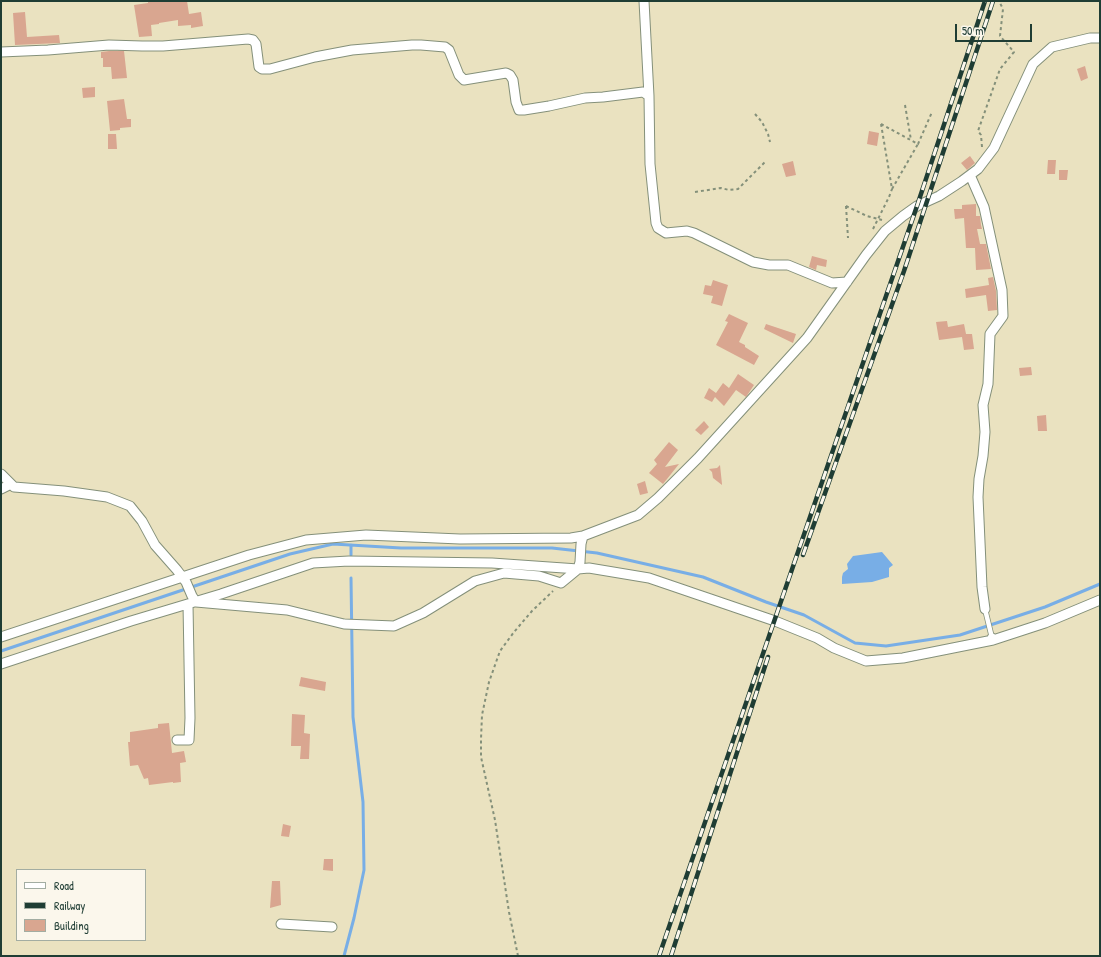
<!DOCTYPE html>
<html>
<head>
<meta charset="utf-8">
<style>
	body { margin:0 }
	#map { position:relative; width:1101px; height:957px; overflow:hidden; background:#eae2c0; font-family:"Patrick Hand",sans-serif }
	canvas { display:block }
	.frame { position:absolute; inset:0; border:2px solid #1f3d34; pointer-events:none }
	.legend { position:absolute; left:16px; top:869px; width:130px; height:72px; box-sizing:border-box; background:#fbf7ec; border:1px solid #a3ada2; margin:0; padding:5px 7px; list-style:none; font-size:12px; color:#1f3d34 }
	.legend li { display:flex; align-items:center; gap:8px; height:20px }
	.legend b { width:20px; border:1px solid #a3ada2 }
	.scale { position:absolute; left:955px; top:24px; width:77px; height:18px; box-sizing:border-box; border:2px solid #1f3d34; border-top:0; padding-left:5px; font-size:12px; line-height:14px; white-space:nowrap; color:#1f3d34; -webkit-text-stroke:3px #fbf7ec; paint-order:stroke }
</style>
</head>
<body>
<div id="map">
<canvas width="1101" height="957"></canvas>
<div class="frame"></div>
<ul class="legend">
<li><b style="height:5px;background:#fff"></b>Road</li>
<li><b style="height:5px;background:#1f3d34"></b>Railway</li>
<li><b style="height:11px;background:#d9a690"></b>Building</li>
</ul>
<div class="scale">50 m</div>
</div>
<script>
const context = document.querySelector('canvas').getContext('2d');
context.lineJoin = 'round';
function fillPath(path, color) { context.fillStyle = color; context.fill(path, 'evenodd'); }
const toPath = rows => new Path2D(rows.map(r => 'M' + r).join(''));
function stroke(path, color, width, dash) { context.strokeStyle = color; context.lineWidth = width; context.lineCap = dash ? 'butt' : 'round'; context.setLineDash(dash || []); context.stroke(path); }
fillPath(toPath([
	[882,552,893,565,889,568,889,577,872,582,842,584,842,577,843,573,848,569,847,564,853,556]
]), '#78aee6');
stroke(toPath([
	[351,545,351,555],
	[1,651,290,554,333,544,401,548,552,548,597,553,703,577,766,602,804,615,855,643,886,646,960,635,1045,607,1100,584],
	[344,956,354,918,364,870,363,802,353,717,351,578]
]), '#78aee6', 3);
fillPath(toPath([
	[148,1,187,1,189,14,201,12,203,26,191,28,191,25,178,26,178,20,159,23,159,24,151,25,152,36,139,37,134,5,148,3],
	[25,12,27,37,59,35,60,43,15,45,13,13],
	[109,51,124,51,127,78,112,79,111,67,103,67,103,58,101,58,101,52],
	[1085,66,1088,78,1081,81,1077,69],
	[95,87,95,97,83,98,82,88],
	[124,99,127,119,131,119,131,127,120,128,120,130,110,131,107,101],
	[869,131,879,133,877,146,867,144],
	[108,134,116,134,117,149,108,149],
	[970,156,975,163,967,170,961,163],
	[1048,160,1056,160,1055,174,1047,174],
	[793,161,796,175,786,177,782,164],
	[1059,170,1068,170,1067,180,1059,180],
	[976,204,976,216,980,216,981,225,982,229,977,229,980,244,986,244,991,269,976,270,975,248,966,248,964,218,955,219,954,209,962,209,962,205],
	[812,256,827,260,826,267,817,265,816,270,809,267],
	[993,277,996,291,997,310,988,311,986,295,966,298,965,289,989,285,988,278],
	[713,280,728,285,722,306,711,303,713,296,703,294,705,285,711,286],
	[729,314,748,323,739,342,745,345,745,347,759,356,754,365,716,345,728,322,725,321],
	[947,321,948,327,964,324,966,334,972,334,974,349,964,350,962,337,939,340,936,322],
	[766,324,796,334,793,343,764,329],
	[1031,367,1032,375,1020,376,1019,368],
	[738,374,754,385,746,397,736,390,724,406,715,397,712,402,704,398,709,388,716,393,723,383,729,388],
	[1046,415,1047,431,1038,431,1037,416],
	[704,421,709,427,701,435,695,430],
	[669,442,678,450,665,467,679,464,663,484,649,473,657,464,654,460],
	[720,465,722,484,722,485,713,478,712,472,709,469,717,468],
	[645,481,648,493,640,495,637,484],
	[301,677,326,682,325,691,299,686],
	[292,714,305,715,304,733,310,734,309,759,300,759,301,746,291,746],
	[169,723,172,753,184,751,186,762,180,763,181,782,173,783,173,782,149,785,148,778,144,779,138,765,130,766,128,742,130,742,130,732,158,728,158,724],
	[283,824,291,826,289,837,281,836],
	[324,859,333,859,333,871,323,870],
	[272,881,280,881,281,905,270,908]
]), '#d9a690');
const service = toPath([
	[985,609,992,638]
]);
const minor = toPath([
	[644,1,649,96,650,164,656,223,658,228,666,233,687,231,694,233,753,262,769,265,788,265,832,283,847,282],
	[1,52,48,50,109,45,142,46,163,46,248,39,253,40,256,44,259,67,262,69,270,69,315,57,352,50,412,45,421,45,445,47,449,50,459,75,464,80,506,73,510,75,513,80,516,102,519,110,524,110,549,106,585,98,603,97,643,92,649,96],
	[970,175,984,207,1002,290,1003,316,990,334,988,384,983,405,985,432,983,456,979,479,978,497,982,587,985,609],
	[1,474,14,487,64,491,107,497,130,506,142,521,155,545,177,570,186,582,192,596,196,602,287,610,344,624,394,626,423,613,475,581,504,573,539,576,561,583,578,569,580,562,581,544,583,536,638,515,658,498,698,458,807,338,866,255,885,231,903,216,917,206,939,196,962,181,978,169,994,148,1033,64,1052,47,1090,38,1100,38],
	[1,489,11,484],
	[1,637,249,555,306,540,366,535,460,539,571,538,583,536],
	[992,638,993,640,1045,623,1100,600],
	[1,664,131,621,221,594,313,563,349,561,492,563,578,569,589,568,649,578,775,621,817,638,834,648,866,661,903,658,993,640],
	[177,740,189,740,190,718,188,604],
	[281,924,332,927]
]);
stroke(service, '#84907a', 6);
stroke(minor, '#84907a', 11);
stroke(toPath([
	[905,105,911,140],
	[755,114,762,122,768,134,770,142],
	[881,124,892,189,918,144],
	[881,124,918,144,932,112],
	[982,147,981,135,978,131,1000,69,1014,52,1000,36,1003,9,999,1],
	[695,192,721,188,729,190,738,189,765,162],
	[846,206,867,216,882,220],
	[846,206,848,238],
	[873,229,889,197,892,189],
	[518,956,509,912,495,820,481,757,481,739,482,715,489,682,500,651,514,632,532,611,553,591]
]), '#84907a', 2, [3, 3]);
stroke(service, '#fff', 4.5);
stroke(minor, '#fff', 9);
const rail = toPath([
	[803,555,904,271,993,1],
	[659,956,917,206,985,1],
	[671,956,768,657]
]);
stroke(rail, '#1f3d34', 4.5);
stroke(rail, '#fbf7ec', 3, [9]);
</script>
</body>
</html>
